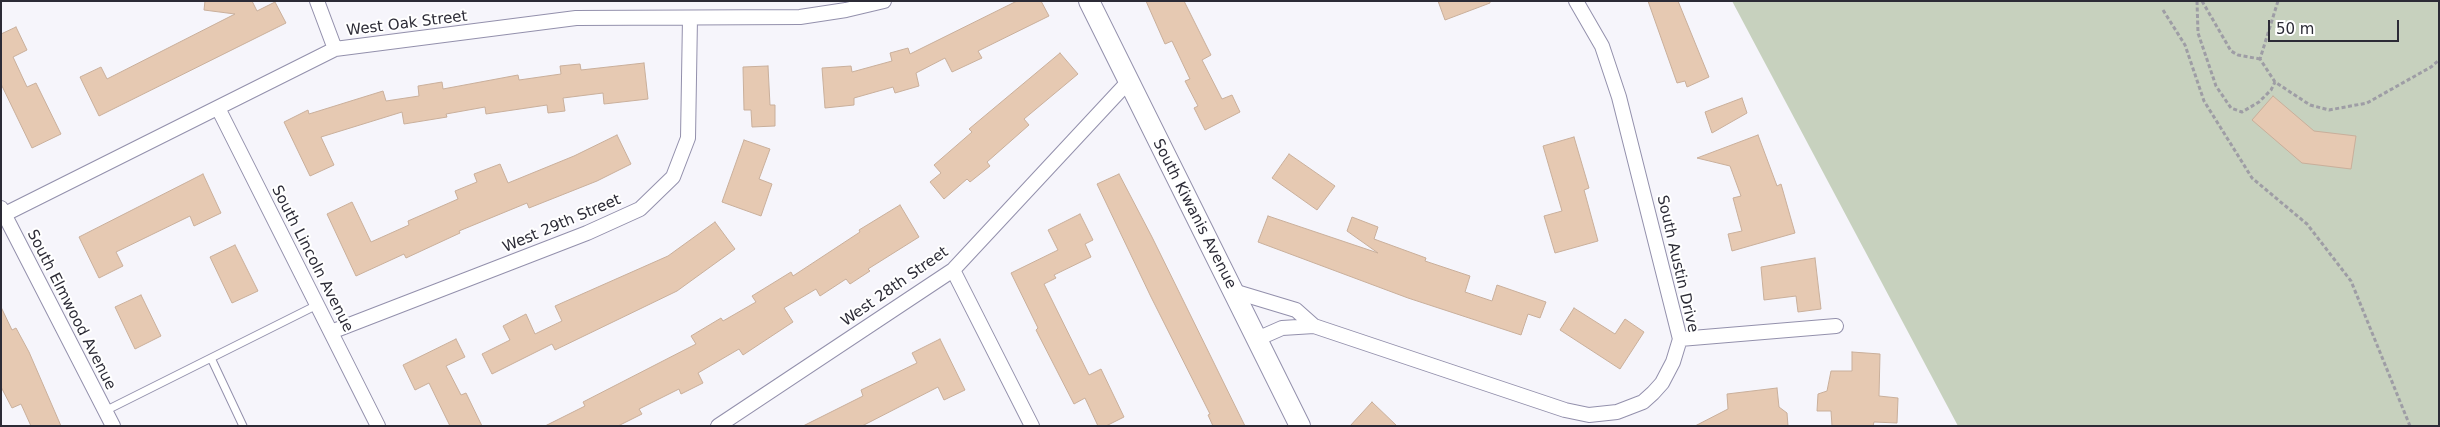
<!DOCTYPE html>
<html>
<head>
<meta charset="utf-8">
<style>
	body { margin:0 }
	#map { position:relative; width:2440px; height:427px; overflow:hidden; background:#f6f5fb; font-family:"DejaVu Sans",sans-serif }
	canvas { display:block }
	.frame { position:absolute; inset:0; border:2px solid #2c2b36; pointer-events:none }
	.scale { position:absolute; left:2268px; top:20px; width:131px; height:22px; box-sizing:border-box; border:2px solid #2c2b36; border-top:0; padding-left:6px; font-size:15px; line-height:18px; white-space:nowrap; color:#2c2b36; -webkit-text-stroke:4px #fff; paint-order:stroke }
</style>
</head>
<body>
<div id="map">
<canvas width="2440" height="427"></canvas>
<div class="frame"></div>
<div class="scale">50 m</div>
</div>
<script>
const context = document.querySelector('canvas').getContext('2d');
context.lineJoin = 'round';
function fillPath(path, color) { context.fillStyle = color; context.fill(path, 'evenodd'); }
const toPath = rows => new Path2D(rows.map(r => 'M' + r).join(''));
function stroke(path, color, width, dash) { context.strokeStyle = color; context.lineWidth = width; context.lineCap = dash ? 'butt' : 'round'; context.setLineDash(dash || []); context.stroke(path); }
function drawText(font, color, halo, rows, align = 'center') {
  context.font = font + ' "DejaVu Sans",sans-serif'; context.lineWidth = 4; context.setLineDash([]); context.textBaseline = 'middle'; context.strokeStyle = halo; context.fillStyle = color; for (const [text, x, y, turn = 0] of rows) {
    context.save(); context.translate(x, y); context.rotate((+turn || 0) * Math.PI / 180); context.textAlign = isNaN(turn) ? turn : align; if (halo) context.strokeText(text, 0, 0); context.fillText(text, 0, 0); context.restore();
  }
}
fillPath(toPath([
	[1732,1,2439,1,2439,426,1958,426]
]), '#c7d1be');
const building = toPath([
	[205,1,252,1,257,11,275,2,286,23,99,116,80,77,101,67,107,79,235,14,204,10,205,1],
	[1017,1,1041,1,1049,16,978,51,982,58,952,72,945,58,916,73,919,86,895,93,893,87,854,98,854,105,825,108,822,68,851,66,852,72,892,61,890,53,908,48,910,54,1017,1],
	[1146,1,1184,1,1211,55,1202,60,1222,99,1232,95,1240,112,1205,130,1194,108,1198,106,1185,81,1190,79,1172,41,1165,44,1146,1],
	[1438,1,1490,1,1490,3,1445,20,1438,1],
	[1648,1,1678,1,1709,77,1687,87,1685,81,1677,83,1648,1],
	[16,27,27,50,13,57,27,87,36,83,61,134,32,148,1,84,1,34,16,27],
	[1060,53,1078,74,1024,119,1029,125,987,162,990,166,970,182,967,179,944,199,930,182,941,173,934,165,972,132,969,129,1060,53],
	[644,63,648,99,604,104,603,93,563,98,565,111,548,113,547,105,486,114,485,107,446,114,447,117,404,124,402,112,321,137,334,165,310,176,284,122,308,110,309,114,383,91,386,101,419,96,418,86,442,82,443,89,518,75,519,80,561,74,560,66,580,64,581,70,644,63],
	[768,66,770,105,775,105,775,126,752,127,751,110,744,110,743,67,768,66],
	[2273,96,2314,131,2356,136,2351,169,2302,163,2252,120,2273,96],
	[1742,98,1747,113,1712,133,1705,112,1742,98],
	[617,135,631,164,597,181,529,208,527,203,459,231,460,233,406,258,404,254,356,276,327,214,352,202,371,242,409,225,408,221,458,199,455,191,477,182,474,174,500,164,508,183,574,156,617,135],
	[1758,135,1777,186,1781,184,1795,233,1732,251,1728,234,1742,231,1733,198,1741,196,1730,166,1697,158,1758,135],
	[1574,137,1589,188,1584,190,1598,241,1555,253,1544,216,1562,211,1543,146,1574,137],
	[744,140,770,149,759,179,772,184,761,216,722,202,744,140],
	[1289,154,1335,186,1317,210,1272,178,1289,154],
	[203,174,221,213,194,226,190,216,116,252,123,266,99,278,79,237,203,174],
	[1119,174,1152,237,1245,426,1213,426,1208,415,1210,414,1151,297,1097,184,1119,174],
	[900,205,919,237,868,269,870,271,850,284,846,279,820,296,816,289,784,308,793,322,743,355,739,349,698,373,703,383,681,394,679,389,639,409,642,414,618,426,545,426,585,406,583,402,696,344,691,336,721,318,723,321,756,302,752,296,791,272,793,276,860,232,859,230,900,205],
	[1080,214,1093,240,1085,244,1091,257,1054,275,1056,278,1044,284,1089,375,1101,369,1124,417,1106,426,1098,426,1085,398,1074,404,1036,330,1038,328,1011,273,1058,250,1048,230,1080,214],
	[1268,216,1378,253,1347,231,1352,217,1378,227,1374,239,1426,258,1425,261,1470,276,1465,292,1492,301,1497,285,1546,302,1540,318,1528,314,1521,335,1408,298,1258,242,1268,216],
	[715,222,735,249,677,291,555,350,552,344,492,374,482,354,510,340,503,326,526,314,535,334,562,321,555,306,668,256,715,222],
	[235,245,258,291,232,303,210,257,235,245],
	[1815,258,1821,309,1798,312,1796,296,1764,300,1761,267,1815,258],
	[141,295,161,336,135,349,115,307,141,295],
	[1,307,12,330,16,328,29,352,61,426,31,426,21,404,12,408,1,387,1,307],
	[1574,308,1615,334,1625,319,1644,332,1620,369,1560,330,1574,308],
	[456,339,465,357,446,366,461,395,466,393,482,426,450,426,429,383,415,390,403,365,456,339],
	[940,339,965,390,944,400,938,387,862,426,803,426,863,396,861,390,917,363,912,353,940,339],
	[1852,352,1880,354,1879,396,1898,398,1897,423,1874,422,1873,426,1832,426,1831,411,1817,411,1818,394,1827,391,1831,371,1852,371,1852,352],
	[1777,388,1779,407,1787,413,1788,426,1695,426,1728,409,1727,394,1777,388],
	[1372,402,1397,426,1350,426,1372,402]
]);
fillPath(building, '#e6c9b2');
stroke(building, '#c9af9b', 1);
const service = toPath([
	[211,358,243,426],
	[105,411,317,305]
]);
const minor = toPath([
	[317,1,335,49],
	[218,108,378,426],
	[1,208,113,426],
	[1,216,335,49,576,18,800,17,846,10,884,1],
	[953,270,1032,426],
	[1233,291,1296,310,1314,326],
	[331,332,587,233,640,209,673,177,688,138,690,18],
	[1257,339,1282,328,1314,326,1565,410,1589,415,1617,412,1643,402,1653,393,1662,383,1673,362,1680,339,1619,97,1602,46,1576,1],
	[1680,339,1836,326],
	[718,426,953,270,1128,82]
]);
const secondary = toPath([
	[1089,1,1300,426]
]);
stroke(service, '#9390ac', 9);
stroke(minor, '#9390ac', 16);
stroke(secondary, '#9390ac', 22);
stroke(toPath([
	[2197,1,2198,33,2216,86,2231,108,2242,112,2259,102,2271,90,2275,82],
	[2202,1,2231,51,2238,55,2260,59],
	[2278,1,2260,59,2275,82,2310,105,2329,110,2367,103,2431,67,2439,60],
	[2163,10,2185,45,2204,101,2252,178,2307,224,2351,281,2410,426]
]), '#9e9da5', 3, [4, 2.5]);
stroke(service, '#fff', 7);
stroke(minor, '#fff', 14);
stroke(secondary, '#fff', 20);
drawText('15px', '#2c2b36', '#fff', [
	["West Oak Street",407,24,-7],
	["South Kiwanis Avenue",1194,214,63],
	["West 29th Street",562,224,-23],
	["South Lincoln Avenue",312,259,63],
	["South Austin Drive",1677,264,77],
	["West 28th Street",895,287,-35],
	["South Elmwood Avenue",71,310,63]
]);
</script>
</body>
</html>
